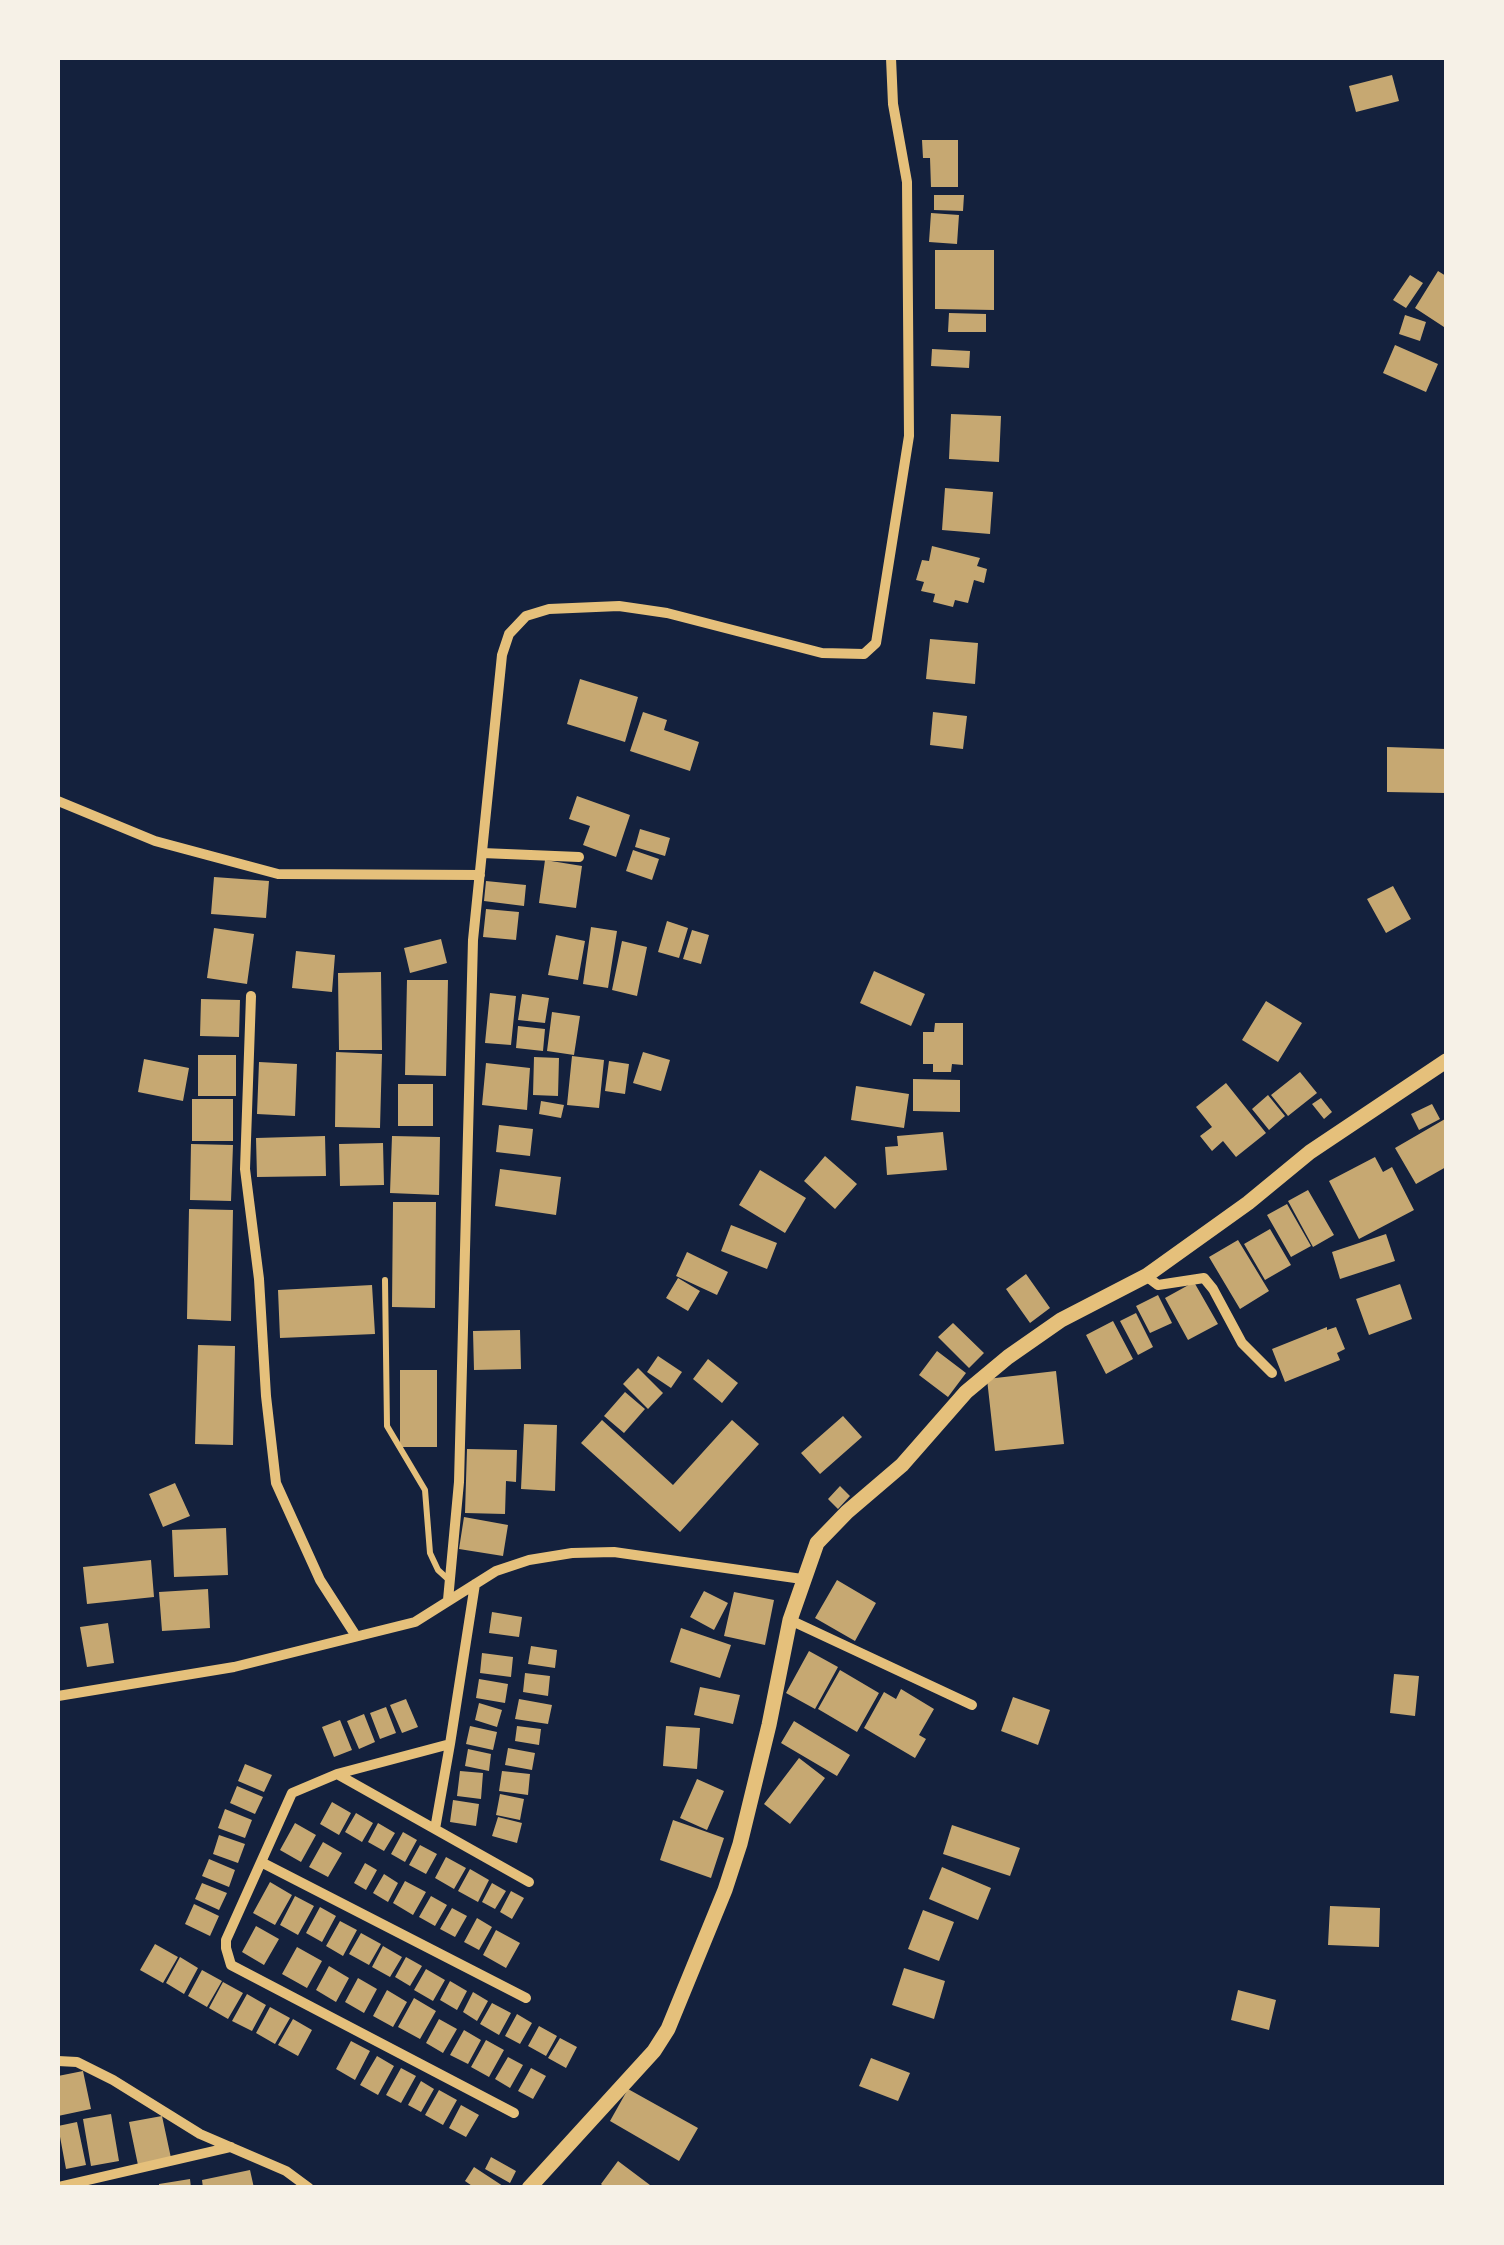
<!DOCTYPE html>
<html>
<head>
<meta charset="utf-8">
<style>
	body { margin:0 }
	#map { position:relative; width:1504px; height:2245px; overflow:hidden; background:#14213d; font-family:Signika,sans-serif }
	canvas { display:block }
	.frame { position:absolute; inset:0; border:60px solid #f6f1e7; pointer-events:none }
</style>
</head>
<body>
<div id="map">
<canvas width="1504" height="2245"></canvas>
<div class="frame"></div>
</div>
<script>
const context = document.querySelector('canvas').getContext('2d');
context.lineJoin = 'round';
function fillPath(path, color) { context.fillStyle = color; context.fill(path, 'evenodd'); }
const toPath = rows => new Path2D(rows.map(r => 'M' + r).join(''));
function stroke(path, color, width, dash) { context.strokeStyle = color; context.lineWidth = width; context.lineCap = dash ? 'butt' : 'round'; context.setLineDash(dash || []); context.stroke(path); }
fillPath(toPath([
	[1392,75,1399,101,1356,112,1349,86],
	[922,140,958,140,958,187,931,187,930,158,923,158],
	[934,195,964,195,963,211,934,210],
	[931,213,959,215,957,244,929,242],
	[935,250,994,250,994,310,935,309],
	[1438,271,1446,276,1444,327,1415,308],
	[1410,275,1423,283,1406,308,1393,300],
	[949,313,986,314,986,332,948,332],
	[1405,315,1426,322,1420,341,1399,334],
	[1395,345,1438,364,1426,392,1383,373],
	[932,349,970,351,969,368,931,366],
	[951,414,1001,416,999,462,949,459],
	[945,488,993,492,990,534,942,530],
	[932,546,980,558,977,566,987,569,984,583,974,580,968,603,955,600,953,607,933,602,935,594,921,591,924,582,916,580,922,560,929,561],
	[930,639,978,643,975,684,926,679],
	[580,679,638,697,625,742,567,724],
	[643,712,667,720,664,730,699,742,690,771,630,751],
	[933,712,967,716,963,749,930,745],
	[1387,747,1446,749,1446,793,1387,792],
	[577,796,630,815,616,857,583,845,590,826,569,819],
	[640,829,670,838,665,856,635,847],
	[633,850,659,859,652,880,626,871],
	[545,860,582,866,576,908,539,903],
	[214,877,269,881,266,918,211,914],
	[486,881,526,885,524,906,484,901],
	[1393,886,1411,919,1386,933,1367,899],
	[486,909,519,912,516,940,483,937],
	[667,921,688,928,679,958,658,952],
	[591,927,617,931,608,988,583,984],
	[214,928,254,934,247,984,207,978],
	[692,930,709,935,701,964,683,959],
	[556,935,585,941,578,980,548,975],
	[441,939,447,963,410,973,404,948],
	[622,941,647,947,637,996,612,990],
	[296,951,335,955,332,992,292,988],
	[874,971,925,994,911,1026,860,1003],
	[381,972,382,1050,339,1050,338,973],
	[407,980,448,980,446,1076,405,1075],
	[490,993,516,996,511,1045,485,1043],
	[522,994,549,998,545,1023,518,1020],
	[201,999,240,1000,239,1037,200,1036],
	[1266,1001,1302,1023,1278,1062,1242,1040],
	[552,1012,580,1016,574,1055,547,1051],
	[935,1023,963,1023,963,1065,952,1064,951,1072,933,1072,933,1064,923,1064,923,1032,934,1032],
	[518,1026,545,1029,543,1051,516,1048],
	[336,1052,382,1054,380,1128,335,1127],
	[643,1052,670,1060,661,1091,633,1083],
	[198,1055,236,1055,236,1096,198,1096],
	[572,1056,604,1060,599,1108,567,1105],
	[534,1057,559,1058,558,1096,533,1095],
	[144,1059,189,1068,183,1101,138,1092],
	[609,1061,629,1064,625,1094,605,1091],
	[259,1062,297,1064,295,1116,257,1114],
	[486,1063,530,1068,527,1110,482,1105],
	[1300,1072,1317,1093,1288,1116,1271,1095],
	[913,1079,960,1080,960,1112,913,1111],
	[1226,1083,1266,1133,1236,1157,1223,1141,1212,1151,1200,1136,1212,1127,1196,1107],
	[398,1084,433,1084,433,1126,398,1126],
	[856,1086,909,1094,904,1128,851,1120],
	[1268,1095,1285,1116,1269,1130,1252,1109],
	[1321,1098,1332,1112,1324,1119,1312,1104],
	[192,1099,233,1099,233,1141,192,1141],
	[541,1101,564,1105,561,1118,539,1114],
	[1432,1104,1440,1119,1419,1130,1411,1114],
	[1445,1119,1446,1167,1416,1184,1395,1148],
	[499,1125,533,1129,530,1156,496,1152],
	[943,1132,947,1170,887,1175,885,1147,898,1146,897,1136],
	[325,1136,326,1176,257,1177,256,1138],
	[392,1136,440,1137,439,1195,390,1193],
	[383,1143,384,1185,340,1186,339,1144],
	[191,1144,233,1145,231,1201,190,1200],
	[825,1156,857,1184,835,1209,804,1181],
	[1375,1157,1383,1172,1392,1167,1414,1210,1359,1239,1329,1181],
	[500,1169,561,1177,556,1215,495,1206],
	[760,1170,806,1198,785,1233,739,1205],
	[1308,1190,1334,1235,1313,1247,1288,1201],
	[393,1202,436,1202,435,1308,392,1307],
	[1287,1204,1311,1246,1291,1257,1267,1215],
	[189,1209,233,1210,231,1321,187,1319],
	[731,1225,777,1243,767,1269,721,1251],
	[1270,1229,1291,1265,1265,1280,1244,1244],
	[1386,1234,1395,1261,1340,1279,1332,1252],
	[1238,1240,1269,1291,1240,1309,1209,1257],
	[687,1252,728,1272,717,1295,676,1276],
	[1026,1274,1050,1308,1030,1323,1006,1289],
	[678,1278,700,1291,688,1311,666,1298],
	[1194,1282,1218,1324,1188,1340,1165,1298],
	[1400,1284,1412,1319,1369,1335,1356,1299],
	[372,1285,375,1334,280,1338,278,1290],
	[1158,1295,1172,1323,1150,1333,1136,1306],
	[1136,1313,1153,1347,1138,1355,1120,1321],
	[1113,1321,1133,1359,1106,1374,1086,1335],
	[953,1323,984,1353,969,1368,938,1337],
	[1327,1327,1327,1330,1336,1327,1345,1349,1337,1353,1340,1360,1285,1382,1272,1349],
	[520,1330,521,1369,474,1370,473,1331],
	[198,1345,235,1346,233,1445,195,1444],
	[937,1351,966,1373,948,1397,919,1375],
	[658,1356,682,1372,671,1388,647,1372],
	[708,1359,738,1383,722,1403,693,1379],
	[638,1368,663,1393,648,1409,623,1384],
	[400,1370,437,1370,437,1447,400,1447],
	[1056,1371,1064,1444,995,1451,987,1379],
	[625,1392,645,1409,624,1433,604,1416],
	[843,1416,862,1437,820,1474,801,1453],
	[602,1420,673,1485,732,1420,759,1444,680,1532,581,1443],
	[524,1424,557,1425,555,1491,521,1489],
	[467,1449,517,1450,516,1482,506,1481,505,1514,465,1513],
	[175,1483,190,1516,163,1527,149,1494],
	[840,1486,850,1496,838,1509,828,1499],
	[464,1517,508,1525,503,1556,459,1549],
	[226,1528,228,1575,174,1577,172,1530],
	[151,1560,154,1597,87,1604,83,1567],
	[837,1580,876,1603,855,1641,815,1618],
	[208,1589,210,1628,162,1631,159,1592],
	[704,1591,728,1603,714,1630,690,1617],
	[734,1592,774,1600,765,1645,724,1636],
	[492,1612,522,1617,519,1637,489,1633],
	[108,1623,114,1663,87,1667,80,1627],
	[681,1628,731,1645,720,1678,670,1662],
	[531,1646,557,1650,555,1668,528,1664],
	[809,1651,838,1667,815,1709,786,1693],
	[482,1653,513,1657,511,1677,480,1673],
	[840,1670,879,1693,857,1732,818,1709],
	[525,1673,550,1676,548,1696,523,1692],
	[1394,1674,1419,1676,1415,1716,1390,1713],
	[479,1679,508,1684,505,1703,476,1698],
	[700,1687,740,1695,733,1724,694,1715],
	[901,1689,934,1709,919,1735,926,1739,915,1758,864,1728,884,1692,896,1699],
	[1013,1697,1050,1710,1038,1745,1001,1731],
	[406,1699,418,1727,402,1733,390,1705],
	[519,1699,552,1705,548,1724,515,1719],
	[479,1703,502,1710,497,1727,475,1720],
	[386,1707,396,1733,380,1739,370,1713],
	[364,1714,375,1742,359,1749,347,1721],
	[340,1720,352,1750,334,1757,322,1727],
	[794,1721,850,1755,837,1776,781,1743],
	[470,1726,497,1732,493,1750,466,1744],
	[517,1726,541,1729,539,1745,515,1741],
	[666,1726,700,1728,697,1769,663,1766],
	[508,1748,535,1753,532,1770,505,1765],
	[468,1749,491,1754,489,1771,465,1766],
	[799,1758,825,1778,790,1824,764,1804],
	[245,1764,272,1775,264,1792,238,1781],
	[460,1771,483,1773,481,1799,457,1796],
	[502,1771,530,1774,528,1795,499,1791],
	[697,1779,724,1791,707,1830,680,1818],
	[237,1786,263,1797,255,1814,230,1803],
	[500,1794,524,1799,520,1820,496,1815],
	[453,1800,479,1804,476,1826,450,1822],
	[332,1802,351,1813,339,1835,320,1824],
	[225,1809,252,1820,245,1838,218,1828],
	[356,1813,373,1823,362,1842,345,1832],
	[498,1817,522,1823,517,1843,492,1836],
	[673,1820,724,1838,711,1878,660,1860],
	[295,1823,316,1835,301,1862,280,1850],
	[378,1823,395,1833,384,1851,368,1842],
	[952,1825,1020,1848,1010,1876,943,1854],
	[403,1832,417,1840,405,1862,391,1854],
	[219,1835,245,1844,238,1863,213,1854],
	[323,1842,342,1853,328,1877,309,1867],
	[420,1845,437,1854,426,1874,409,1865],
	[446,1857,466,1868,454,1889,435,1878],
	[209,1859,235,1870,229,1887,202,1876],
	[365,1863,377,1870,366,1890,354,1883],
	[942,1867,991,1888,978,1920,929,1899],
	[470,1869,489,1880,478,1902,458,1891],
	[384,1874,398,1883,388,1902,373,1893],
	[405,1881,426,1892,413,1915,393,1903],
	[270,1882,292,1895,275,1925,253,1913],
	[202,1883,227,1893,219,1910,195,1899],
	[492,1883,506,1891,495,1909,482,1902],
	[511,1891,524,1898,512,1919,500,1912],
	[295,1896,314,1906,298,1935,280,1925],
	[431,1896,447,1905,435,1926,419,1917],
	[194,1904,219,1916,210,1936,185,1924],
	[1330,1906,1380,1908,1379,1947,1328,1945],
	[320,1907,336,1916,322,1942,306,1933],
	[452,1908,467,1916,455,1937,440,1929],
	[923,1910,954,1922,939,1961,908,1949],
	[477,1918,492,1927,479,1950,464,1942],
	[340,1921,357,1930,343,1956,326,1946],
	[256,1926,279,1939,264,1965,242,1952],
	[496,1930,520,1943,506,1968,483,1955],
	[361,1933,381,1944,369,1965,349,1954],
	[155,1944,178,1957,163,1983,140,1970],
	[383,1946,402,1957,390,1977,372,1967],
	[297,1947,322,1961,307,1988,282,1974],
	[180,1957,198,1968,184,1994,166,1983],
	[406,1957,422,1966,410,1986,395,1977],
	[329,1966,349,1978,336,2002,316,1990],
	[904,1968,945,1981,934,2019,892,2005],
	[426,1969,445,1980,433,2001,414,1990],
	[202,1970,222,1981,207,2007,188,1996],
	[358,1978,377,1989,364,2013,345,2002],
	[450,1981,467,1991,457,2010,440,2000],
	[223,1982,243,1993,228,2019,209,2008],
	[387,1990,407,2002,393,2027,373,2016],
	[1238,1990,1276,2000,1269,2030,1231,2020],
	[473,1992,488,2001,477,2021,463,2012],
	[247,1994,266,2005,252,2031,232,2021],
	[414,1998,436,2011,420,2039,398,2027],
	[492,2003,511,2013,499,2035,480,2024],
	[270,2007,290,2018,275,2044,256,2033],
	[517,2014,532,2023,520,2044,505,2036],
	[293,2019,312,2030,298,2056,278,2045],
	[439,2019,457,2029,443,2053,426,2043],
	[539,2026,557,2036,546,2056,528,2046],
	[464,2030,481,2040,468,2064,450,2055],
	[560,2038,577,2047,566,2068,548,2058],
	[486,2040,504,2050,489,2077,471,2067],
	[351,2041,370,2051,355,2080,336,2069],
	[377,2056,394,2066,378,2095,360,2085],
	[508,2057,523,2065,510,2088,495,2079],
	[871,2058,910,2073,898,2101,859,2086],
	[401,2068,416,2076,401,2103,386,2095],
	[531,2068,546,2076,533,2099,518,2091],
	[83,2071,91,2109,58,2116,58,2076],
	[421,2081,434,2089,421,2112,408,2105],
	[628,2089,698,2128,679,2161,610,2121],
	[439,2090,457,2100,443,2125,425,2115],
	[461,2105,479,2115,466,2137,449,2128],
	[111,2114,119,2161,91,2166,83,2119],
	[162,2116,171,2158,138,2165,129,2122],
	[77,2122,86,2165,66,2169,58,2126],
	[491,2157,516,2171,510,2183,485,2169],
	[618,2161,654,2188,605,2188,601,2184],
	[474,2167,506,2188,475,2188,465,2181],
	[250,2170,254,2188,203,2188,202,2180],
	[190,2179,191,2188,159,2188,159,2184]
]), '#c6a872');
stroke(toPath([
	[385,1280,387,1426,425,1490,430,1553,438,1570,449,1580]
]), '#e5c07b', 6);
stroke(toPath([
	[58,801,155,841,278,874,480,875],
	[482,853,579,857],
	[251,996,245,1169,259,1279,266,1396,276,1483,320,1580,356,1636],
	[1146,1276,1158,1285,1204,1278,1213,1289,1242,1343,1272,1373],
	[475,1584,450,1744,337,1774,292,1793,226,1940,226,1948,231,1965,514,2113],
	[448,1600,459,1482,473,940,502,655,509,634,526,616,549,609,619,606,667,613,822,653,864,654,876,643,909,436,907,182,893,104,891,58],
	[790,1620,972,1705],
	[58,1696,234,1667,415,1622,496,1571,529,1560,572,1553,614,1552,802,1579],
	[337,1774,529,1882],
	[435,1829,450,1744],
	[261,1862,526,1998],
	[58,2061,77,2062,113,2080,200,2134,286,2171,309,2188],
	[58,2187,231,2147]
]), '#e5c07b', 10);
stroke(toPath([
	[529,2188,654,2051,668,2029,725,1890,740,1844,769,1725,790,1620,817,1543,847,1512,902,1465,966,1392,1008,1357,1061,1320,1146,1276,1248,1203,1310,1152,1446,1061]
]), '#e5c07b', 15);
</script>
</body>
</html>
